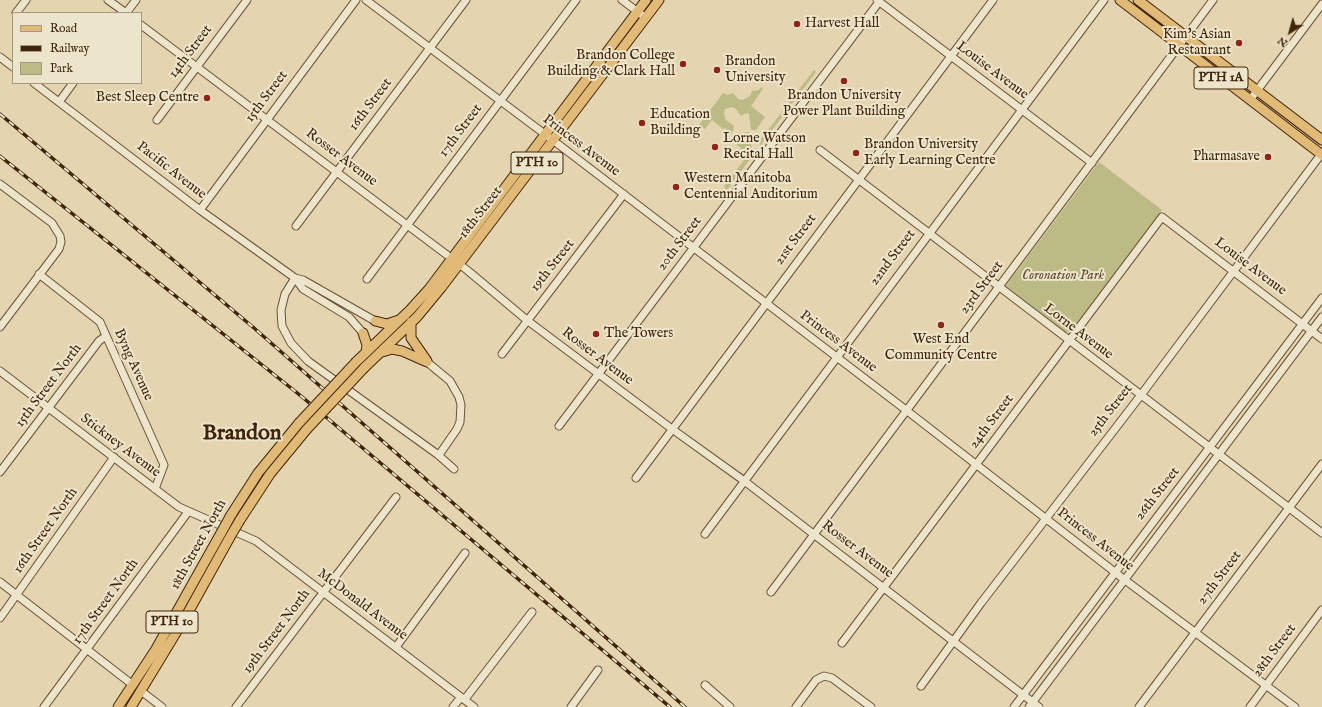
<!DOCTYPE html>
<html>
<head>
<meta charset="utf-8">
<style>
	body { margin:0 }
	#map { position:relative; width:1322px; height:707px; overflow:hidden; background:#e4d5b0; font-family:"IM FELL English",serif }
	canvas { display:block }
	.legend { position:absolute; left:12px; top:12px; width:130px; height:72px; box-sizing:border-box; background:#ede4cc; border:1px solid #a8987f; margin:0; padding:5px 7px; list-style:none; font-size:12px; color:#41250b }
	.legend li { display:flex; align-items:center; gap:8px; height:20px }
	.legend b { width:20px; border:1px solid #a8987f }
	.north { position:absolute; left:1270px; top:12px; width:40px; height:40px; -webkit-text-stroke:3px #ede4cc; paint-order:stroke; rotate:217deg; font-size:11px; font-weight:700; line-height:16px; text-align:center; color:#41250b }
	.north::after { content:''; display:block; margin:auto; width:14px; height:18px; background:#41250b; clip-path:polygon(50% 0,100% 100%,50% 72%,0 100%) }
</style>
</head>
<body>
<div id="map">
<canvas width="1322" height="707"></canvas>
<ul class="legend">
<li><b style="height:5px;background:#e2ba78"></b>Road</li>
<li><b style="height:5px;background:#41250b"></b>Railway</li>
<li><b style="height:11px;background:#bcbb86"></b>Park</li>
</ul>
<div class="north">N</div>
</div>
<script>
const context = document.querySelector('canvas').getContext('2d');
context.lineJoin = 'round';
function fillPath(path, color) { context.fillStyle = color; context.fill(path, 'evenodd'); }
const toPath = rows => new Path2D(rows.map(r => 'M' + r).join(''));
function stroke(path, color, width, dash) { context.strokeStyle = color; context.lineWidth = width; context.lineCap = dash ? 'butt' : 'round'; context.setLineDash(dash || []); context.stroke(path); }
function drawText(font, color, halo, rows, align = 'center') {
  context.font = font + ' "IM FELL English",serif'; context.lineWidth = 4; context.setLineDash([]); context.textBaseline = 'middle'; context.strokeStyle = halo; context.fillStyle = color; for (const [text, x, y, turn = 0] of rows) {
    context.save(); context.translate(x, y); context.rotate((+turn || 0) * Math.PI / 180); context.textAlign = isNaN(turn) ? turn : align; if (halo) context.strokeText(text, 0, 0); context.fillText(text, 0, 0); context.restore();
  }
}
fillPath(toPath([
	[814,70,816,72,760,146,759,136,762,138],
	[761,87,763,89,751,106,765,117,756,130,751,130,749,114,746,113,741,116,736,109,732,107,725,109,724,114,726,120,734,126,733,128,734,129,731,134,727,131,726,128,723,129,712,120,705,129,699,125,723,93,727,95,733,93,738,99,743,100,750,96,752,91,759,90],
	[749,132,753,155,727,190,724,187,725,185,748,155,734,142,736,136,739,134],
	[1099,162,1162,210,1071,331,1065,333,1005,287]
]), '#bcbb86');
const minor = toPath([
	[108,0,126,13],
	[366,0,554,141,906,410,1125,580,1295,707],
	[622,0,646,18],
	[877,0,1092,163],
	[16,13,26,0],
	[126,13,136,0],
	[141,25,467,270,528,321,672,429,743,480,1039,707],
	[0,57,13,67],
	[34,83,200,210,295,278,303,280,375,321],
	[1250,100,1322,4],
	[59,102,73,83],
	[157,120,247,0],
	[820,150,1322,533],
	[0,184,52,223,60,236,61,242,59,249,0,327],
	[200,210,356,0],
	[296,226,466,0],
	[39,274,100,322,164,465,155,489],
	[295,278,285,294,281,310,282,326,291,343,308,361,437,454,454,469],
	[295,278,303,289,349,317,363,333],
	[367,279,576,0],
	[502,354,624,194],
	[427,362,450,381,459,397,461,405,460,422,457,429,439,455],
	[0,371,179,507,256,541,474,707],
	[559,426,879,2],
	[0,472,99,341,106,336],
	[636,478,993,0],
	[705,534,1104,0],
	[0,582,133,685],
	[771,592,1213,0],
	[0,618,114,457],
	[842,643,1162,217,1322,339],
	[396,647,465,553],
	[705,685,730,707],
	[921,686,981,603,1141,395,1322,153],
	[141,691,162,707],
	[465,699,532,612],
	[44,707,188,512],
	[236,707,396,497],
	[453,707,461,697],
	[571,707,598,670],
	[796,707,816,680,824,676,832,678,871,707],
	[1014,707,1322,298],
	[1029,707,1322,317],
	[1139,707,1322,464],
	[1250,707,1322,610]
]);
const major = toPath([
	[1120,0,1322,155],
	[1138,0,1322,140],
	[375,321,387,324,399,320],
	[411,322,411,338,427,361],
	[363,333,367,345,366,352],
	[382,352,392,349,402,351,427,362],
	[356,362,410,310,429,289,646,0],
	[364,368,417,317,441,288,659,0],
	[231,515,258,473,299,423],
	[240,520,270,474,307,429],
	[118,707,156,649,221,533],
	[131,707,185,618,230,537]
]);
stroke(minor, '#6a5134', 9);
stroke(major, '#41250b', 11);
stroke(minor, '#ede4cc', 7);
stroke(major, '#e2ba78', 9);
const rail = toPath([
	[0,114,254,328,685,707],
	[0,156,301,396,670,707]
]);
stroke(rail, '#41250b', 3.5);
stroke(rail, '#ede4cc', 2, [6]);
const majorBridge = toPath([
	[299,423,356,362],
	[307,429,364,368],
	[221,533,231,515],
	[230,537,240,520]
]);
stroke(majorBridge, '#41250b', 11, []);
stroke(majorBridge, '#e2ba78', 9);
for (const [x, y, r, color] of [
	[797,24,4,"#8f2418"],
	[1239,43,4,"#8f2418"],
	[683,64,4,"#8f2418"],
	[717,70,4,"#8f2418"],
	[844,81,4,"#8f2418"],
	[207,98,4,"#8f2418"],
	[642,123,4,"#8f2418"],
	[715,147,4,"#8f2418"],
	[856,153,4,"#8f2418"],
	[1268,157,4,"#8f2418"],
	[676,187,4,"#8f2418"],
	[941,325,4,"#8f2418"],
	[596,334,4,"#8f2418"]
]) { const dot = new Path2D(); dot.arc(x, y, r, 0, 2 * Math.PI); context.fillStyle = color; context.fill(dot); stroke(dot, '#ede4cc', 1.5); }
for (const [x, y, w] of [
	[1221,78,54],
	[537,163,52],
	[172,622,52]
]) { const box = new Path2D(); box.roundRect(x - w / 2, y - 11, w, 22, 3); context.fillStyle = '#ede4cc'; context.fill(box); stroke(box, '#41250b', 1); }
drawText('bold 13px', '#41250b', null, [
	["PTH 1A",1221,78],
	["PTH 10",537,163],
	["PTH 10",172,622]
]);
drawText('14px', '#41250b', '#ede4cc', [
	["Harvest Hall",805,24],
	["Kim's Asian",1231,35,"right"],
	["Restaurant",1231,51,"right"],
	["Brandon College",675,56,"right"],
	["Building & Clark Hall",675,72,"right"],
	["Brandon",725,62],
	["University",725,78],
	["Brandon University",844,96,"center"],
	["Power Plant Building",844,112,"center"],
	["Best Sleep Centre",199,98,"right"],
	["Education",650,115],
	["Building",650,131],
	["Lorne Watson",723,139],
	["Recital Hall",723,155],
	["Brandon University",864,145],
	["Early Learning Centre",864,161],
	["Pharmasave",1260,157,"right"],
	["Western Manitoba",684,179],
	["Centennial Auditorium",684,195],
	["The Towers",604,334],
	["West End",941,340,"center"],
	["Community Centre",941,356,"center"]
], 'left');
drawText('14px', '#41250b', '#ede4cc', [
	["14th Street",191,52,-53],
	["Louise Avenue",992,71,37],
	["15th Street",267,97,-53],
	["16th Street",371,105,-53],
	["17th Street",461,131,-53],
	["Princess Avenue",581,146,37],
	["Rosser Avenue",341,158,37],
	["Pacific Avenue",171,171,38],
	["18th Street",481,213,-52],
	["21st Street",796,240,-53],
	["20th Street",680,244,-53],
	["22nd Street",893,258,-53],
	["19th Street",553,266,-52],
	["Louise Avenue",1250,267,37],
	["23rd Street",982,288,-53],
	["Lorne Avenue",1078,332,37],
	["Princess Avenue",838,342,37],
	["Rosser Avenue",597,357,37],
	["Byng Avenue",133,365,66],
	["15th Street North",49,386,-53],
	["25th Street",1111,411,-52],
	["24th Street",992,422,-53],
	["Stickney Avenue",120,446,37],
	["26th Street",1158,494,-52],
	["16th Street North",46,531,-55],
	["Princess Avenue",1095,540,38],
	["18th Street North",199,545,-61],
	["Rosser Avenue",857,550,37],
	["27th Street",1220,578,-53],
	["17th Street North",106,602,-54],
	["McDonald Avenue",362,605,37],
	["19th Street North",277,632,-53],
	["28th Street",1275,651,-53]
]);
drawText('italic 14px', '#604a2a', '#ede4cc', [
	["Coronation Park",1063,276]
]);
drawText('bold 22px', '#41250b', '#ede4cc', [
	["Brandon",242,434]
]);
</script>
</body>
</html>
